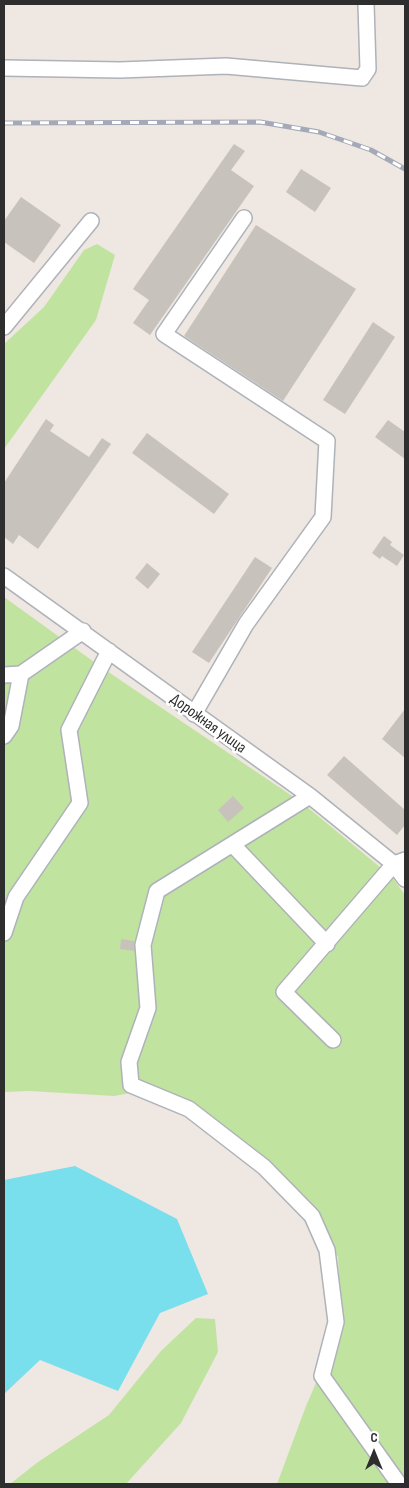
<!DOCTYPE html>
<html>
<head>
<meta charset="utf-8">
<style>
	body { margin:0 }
	#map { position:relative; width:409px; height:1488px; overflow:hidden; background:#efe7e1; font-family:"Sofia Sans Condensed",sans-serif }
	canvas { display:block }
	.frame { position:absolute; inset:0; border:5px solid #2e2e2e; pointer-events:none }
	.north { position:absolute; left:349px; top:1428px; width:50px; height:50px; -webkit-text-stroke:4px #fff; paint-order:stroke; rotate:0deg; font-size:14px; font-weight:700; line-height:20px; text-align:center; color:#2e2e2e }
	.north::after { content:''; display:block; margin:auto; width:18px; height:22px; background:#2e2e2e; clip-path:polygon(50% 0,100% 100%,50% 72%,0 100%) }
</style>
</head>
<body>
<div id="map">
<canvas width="409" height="1488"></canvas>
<div class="frame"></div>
<div class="north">С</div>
</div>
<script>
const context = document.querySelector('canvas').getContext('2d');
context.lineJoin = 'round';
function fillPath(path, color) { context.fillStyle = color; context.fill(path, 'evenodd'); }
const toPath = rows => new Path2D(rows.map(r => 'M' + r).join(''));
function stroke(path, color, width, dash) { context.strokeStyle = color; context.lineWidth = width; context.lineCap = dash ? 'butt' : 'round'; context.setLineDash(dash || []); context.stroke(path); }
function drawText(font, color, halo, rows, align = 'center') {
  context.font = font + ' "Sofia Sans Condensed",sans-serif'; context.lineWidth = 5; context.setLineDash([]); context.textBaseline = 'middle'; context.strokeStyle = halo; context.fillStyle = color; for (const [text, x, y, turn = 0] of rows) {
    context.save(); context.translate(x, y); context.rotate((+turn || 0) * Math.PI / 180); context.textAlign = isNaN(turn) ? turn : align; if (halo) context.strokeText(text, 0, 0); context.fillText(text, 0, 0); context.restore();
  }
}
fillPath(toPath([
	[97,244,115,255,96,320,4,449,4,344,44,307,84,250],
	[4,597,101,667,301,802,392,877,405,895,405,1484,277,1484,306,1406,341,1325,338,1257,298,1194,158,1088,114,1096,30,1091,4,1092],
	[196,1318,215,1319,218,1352,181,1423,126,1484,10,1484,38,1462,109,1415,161,1351]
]), '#c1e3a0');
fillPath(toPath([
	[75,1166,177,1219,208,1294,160,1313,118,1391,40,1360,4,1394,4,1180]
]), '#79dfec');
fillPath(toPath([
	[234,144,245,151,231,170,254,186,150,335,133,323,149,300,133,289],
	[301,169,331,188,315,212,286,192],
	[21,197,61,225,34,263,4,242,4,221],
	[256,225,356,289,283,401,184,336],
	[373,322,395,337,345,414,323,400],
	[46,419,54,425,50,431,89,457,102,438,111,444,38,549,19,535,13,544,4,537,4,483],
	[388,420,405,432,405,459,375,437],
	[147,433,229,494,214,514,132,453],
	[384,536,392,542,390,545,404,555,397,566,382,556,380,559,372,553],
	[255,557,272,568,209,663,192,652],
	[147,563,160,574,148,589,135,578],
	[405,709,405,758,382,739],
	[344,756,405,810,405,825,397,835,327,775],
	[233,796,244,808,228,822,218,810],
	[121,939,134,941,134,951,120,949]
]), '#c8c2bc');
const minor = toPath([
	[4,68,120,70,226,66,362,78,368,69,366,4],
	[4,327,91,221],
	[4,576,310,796,394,864,405,879],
	[4,675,21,674],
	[194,714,246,624,323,517,327,441,164,334,244,218],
	[4,736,11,726,21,674,83,631],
	[310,796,157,891,143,945,148,1008,129,1062,131,1085,189,1109,264,1167,312,1216,327,1250,336,1322,322,1376,399,1484],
	[233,845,327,944],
	[4,933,16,897,80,803,69,730,109,651],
	[333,1040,284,992,394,864,405,860]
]);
stroke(minor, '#aeb2b9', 18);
stroke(minor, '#fff', 15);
const rail = toPath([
	[4,123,260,122,319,132,371,150,405,169]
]);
stroke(rail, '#a4a9b7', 5);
stroke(rail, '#fff', 3, [9]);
drawText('16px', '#2e2e2e', '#fff', [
	["Дорожная улица",208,724,36]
]);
</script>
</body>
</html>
